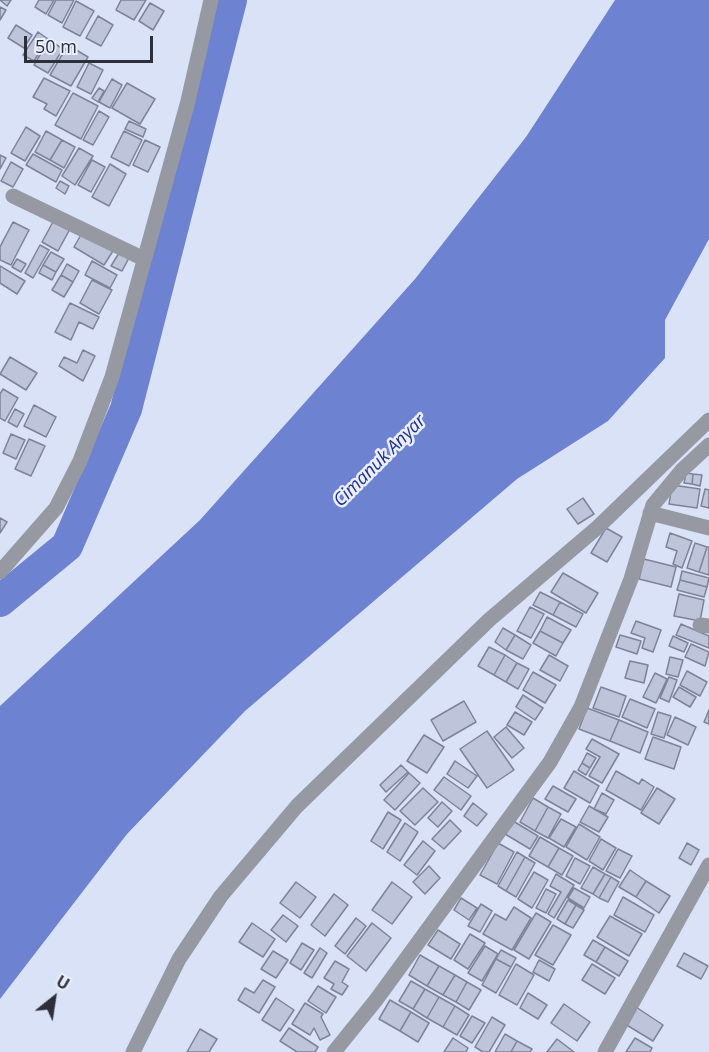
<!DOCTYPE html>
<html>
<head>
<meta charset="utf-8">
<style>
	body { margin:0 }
	#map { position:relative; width:709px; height:1052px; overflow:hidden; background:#dae2f8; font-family:"Open Sans",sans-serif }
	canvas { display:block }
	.north { position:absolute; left:24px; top:968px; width:60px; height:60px; -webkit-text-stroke:4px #ebeffd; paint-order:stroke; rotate:30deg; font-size:16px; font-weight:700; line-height:24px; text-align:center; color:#2d3039 }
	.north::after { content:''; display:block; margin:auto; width:21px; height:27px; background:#2d3039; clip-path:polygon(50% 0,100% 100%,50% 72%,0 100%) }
	.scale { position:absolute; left:24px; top:36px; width:129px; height:27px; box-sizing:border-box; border:3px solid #2d3039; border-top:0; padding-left:8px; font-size:18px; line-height:21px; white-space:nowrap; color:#2d3039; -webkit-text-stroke:4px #ebeffd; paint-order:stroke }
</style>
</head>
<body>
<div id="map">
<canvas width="709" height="1052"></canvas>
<div class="north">U</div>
<div class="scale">50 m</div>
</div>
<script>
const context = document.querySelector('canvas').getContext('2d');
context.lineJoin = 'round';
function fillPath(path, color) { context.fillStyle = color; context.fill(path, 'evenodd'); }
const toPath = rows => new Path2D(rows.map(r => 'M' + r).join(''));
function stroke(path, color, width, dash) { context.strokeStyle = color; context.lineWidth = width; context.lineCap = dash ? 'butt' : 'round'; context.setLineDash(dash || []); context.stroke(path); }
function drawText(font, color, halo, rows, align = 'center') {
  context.font = font + ' "Open Sans",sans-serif'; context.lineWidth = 5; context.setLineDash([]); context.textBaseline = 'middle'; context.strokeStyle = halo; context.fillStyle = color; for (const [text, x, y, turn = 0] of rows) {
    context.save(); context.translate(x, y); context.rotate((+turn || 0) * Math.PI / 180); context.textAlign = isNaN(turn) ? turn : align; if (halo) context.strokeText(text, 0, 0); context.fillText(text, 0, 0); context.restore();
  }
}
fillPath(toPath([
	[615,0,709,0,709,239,665,320,665,358,608,421,517,479,245,711,127,834,0,999,0,706,200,520,415,279,526,137]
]), '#6d83d1');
stroke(toPath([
	[0,601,67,546,126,409,231,0]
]), '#6d83d1', 32);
const building = toPath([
	[0,0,11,0,7,6,0,0],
	[39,0,54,0,46,14,35,7,39,0],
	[56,0,74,0,62,23,48,15,56,0],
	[121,0,146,0,134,20,116,10,121,0],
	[76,1,94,11,80,36,63,27,76,1],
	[150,3,164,11,153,30,139,21,150,3],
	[0,7,6,10,0,20,0,7],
	[98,16,113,25,101,46,86,38,98,16],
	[16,25,32,35,24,48,8,38,16,25],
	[38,32,48,39,34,61,23,55,38,32],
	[49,40,63,49,48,73,34,65,49,40],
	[68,45,88,57,71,86,50,75,68,45],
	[89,63,103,70,91,94,77,87,89,63],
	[44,78,70,91,56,116,44,109,47,104,33,97,44,78],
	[112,79,122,85,110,108,99,102,112,79],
	[127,83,155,99,140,124,112,108,127,83],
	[99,88,104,91,98,102,92,98,99,88],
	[73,93,98,106,81,139,55,125,73,93],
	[99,111,109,117,93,145,83,140,99,111],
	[129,121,146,129,143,137,125,129,129,121],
	[26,127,40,136,25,161,11,153,26,127],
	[46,131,62,140,50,160,35,152,46,131],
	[124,131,142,140,129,166,111,157,124,131],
	[62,140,75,147,64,168,50,160,62,140],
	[145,140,160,147,148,172,133,165,145,140],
	[79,148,93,156,75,185,62,176,79,148],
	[33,154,62,170,56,182,26,165,33,154],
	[0,155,6,158,0,169,0,155],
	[92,160,105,167,91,192,78,185,92,160],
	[11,162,23,169,13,187,1,181,11,162],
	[110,164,126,174,109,206,92,197,110,164],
	[60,181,69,186,65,194,56,188,60,181],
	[54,220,70,229,58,251,42,242,54,220],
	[13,222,29,230,11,265,0,260,0,247,13,222],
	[82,233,113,251,104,265,74,247,82,233],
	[40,245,49,250,33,278,25,273,40,245],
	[51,252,64,259,56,272,43,265,51,252],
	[119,253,129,258,122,271,111,266,119,253],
	[17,259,26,264,21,272,12,267,17,259],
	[92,261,117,275,110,288,85,275,92,261],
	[67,264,79,271,73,282,61,275,67,264],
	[43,265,56,272,52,280,39,273,43,265],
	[0,266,25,281,17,294,0,283,0,266],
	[61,275,73,282,64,297,52,290,61,275],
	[92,280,112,290,99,314,80,303,92,280],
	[70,303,99,317,93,329,79,322,71,340,55,332,70,303],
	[83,350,95,356,83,381,59,366,64,357,77,363,83,350],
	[10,357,37,373,26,390,0,374,10,357],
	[3,389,18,398,5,421,0,418,0,394,3,389],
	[34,405,56,417,46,437,24,426,34,405],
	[15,409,24,414,17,427,8,422,15,409],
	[11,434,25,440,16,459,3,453,11,434],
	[29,439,45,446,31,476,15,469,29,439],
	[686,473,693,474,692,484,684,483,686,473],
	[693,474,702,475,700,486,692,484,693,474],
	[672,485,700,489,697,508,669,504,672,485],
	[705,489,709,490,709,508,701,506,705,489],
	[583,498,594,514,578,524,567,509,583,498],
	[0,518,7,522,0,533,0,518],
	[606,528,622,537,607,562,591,553,606,528],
	[670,533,692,541,682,568,673,564,677,551,666,547,670,533],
	[695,543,707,547,699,572,687,568,695,543],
	[707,547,709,547,709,575,699,572,707,547],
	[644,559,676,567,671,587,639,579,644,559],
	[682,571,709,578,707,587,680,580,682,571],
	[563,573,598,593,586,613,551,592,563,573],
	[680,580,707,587,704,597,677,590,680,580],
	[540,592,560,602,553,615,533,605,540,592],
	[679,594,704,600,700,621,674,616,679,594],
	[560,602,583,614,576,627,553,615,560,602],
	[530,607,544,614,531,638,517,631,530,607],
	[547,617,571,630,563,643,540,631,547,617],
	[636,621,661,630,653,652,642,648,645,638,631,633,636,621],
	[681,624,709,636,709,648,676,635,681,624],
	[503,628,515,635,506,650,495,642,503,628],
	[540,631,563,643,556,656,533,643,540,631],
	[515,635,531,645,523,659,506,650,515,635],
	[620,635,641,641,637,654,616,647,620,635],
	[673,636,688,643,684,652,669,646,673,636],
	[691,644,709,652,705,666,685,657,691,644],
	[489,647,505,655,494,675,478,666,489,647],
	[505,655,517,663,506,682,494,675,505,655],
	[549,655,568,666,560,681,540,670,549,655],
	[670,657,683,660,678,677,666,674,670,657],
	[630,661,648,665,644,683,625,678,630,661],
	[517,663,529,669,518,689,506,682,517,663],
	[687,671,707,682,700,696,680,685,687,671],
	[533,672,556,685,545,703,523,690,533,672],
	[655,673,667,679,656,703,643,697,655,673],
	[669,677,677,680,669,702,660,698,669,677],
	[601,687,626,696,619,717,593,708,601,687],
	[679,687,696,697,690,707,673,697,679,687],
	[523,695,543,708,535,720,516,707,523,695],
	[630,699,655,709,647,728,622,717,630,699],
	[464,701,476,722,443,741,431,720,464,701],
	[587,708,619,720,610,741,579,729,587,708],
	[709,710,709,724,704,722,709,710],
	[515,712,532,722,524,735,507,725,515,712],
	[658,712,671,716,664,738,651,734,658,712],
	[675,717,696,727,688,745,667,735,675,717],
	[619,720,648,732,640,753,610,741,619,720],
	[506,727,524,748,512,758,494,737,506,727],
	[487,731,514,770,487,788,460,749,487,731],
	[424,735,444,747,427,773,407,761,424,735],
	[653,737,681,747,674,769,645,759,653,737],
	[592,739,619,754,602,783,589,776,600,757,586,749,592,739],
	[587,753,596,758,590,768,582,763,587,753],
	[455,761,477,776,468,788,447,774,455,761],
	[582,763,590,768,586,775,578,770,582,763],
	[401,765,408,772,386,792,380,785,401,765],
	[574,771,599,786,590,803,564,788,574,771],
	[616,771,639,784,642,779,654,787,641,810,606,790,616,771],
	[409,773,420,783,395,810,384,800,409,773],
	[444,777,471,796,461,810,434,790,444,777],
	[553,786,576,799,568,812,545,799,553,786],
	[423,788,438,802,415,825,400,811,423,788],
	[657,788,675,799,659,824,641,813,657,788],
	[602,793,614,800,606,814,594,809,602,793],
	[533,798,548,807,535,831,520,822,533,798],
	[442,802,452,811,438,827,428,818,442,802],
	[473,803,487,814,477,826,464,816,473,803],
	[589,806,608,817,599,832,580,822,589,806],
	[548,807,561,814,548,838,535,831,548,807],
	[388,812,401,820,383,849,371,841,388,812],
	[561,819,576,827,564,847,549,838,561,819],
	[450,820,461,831,444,849,432,839,450,820],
	[513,821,538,836,530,849,505,834,513,821],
	[405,823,418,832,400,861,387,852,405,823],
	[579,824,600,837,587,860,566,847,579,824],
	[540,837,559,848,548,867,529,856,540,837],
	[601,839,616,848,603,870,589,861,601,839],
	[423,841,435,851,417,875,404,865,423,841],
	[498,843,514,852,497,884,480,875,498,843],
	[687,843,699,850,691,865,679,858,687,843],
	[559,848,573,856,562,875,548,867,559,848],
	[618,849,632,856,620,878,606,871,618,849],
	[517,852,525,857,506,891,498,886,517,852],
	[525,857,535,863,516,897,506,891,525,857],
	[575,858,590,866,580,884,566,876,575,858],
	[429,866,440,878,425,894,413,882,429,866],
	[593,867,605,874,593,894,581,888,593,867],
	[630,870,646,881,636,897,619,887,630,870],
	[534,872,548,880,532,908,518,899,534,872],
	[556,874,574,885,554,918,548,914,561,892,550,886,556,874],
	[605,874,611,877,599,898,593,894,605,874],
	[611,877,619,882,608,902,599,898,611,877],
	[646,881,670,896,659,913,636,897,646,881],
	[296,882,316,897,300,918,280,903,296,882],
	[392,882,412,897,392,924,372,910,392,882],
	[574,888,590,897,584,908,568,898,574,888],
	[546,889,556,894,546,913,536,908,546,889],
	[334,894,348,905,325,936,311,925,334,894],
	[623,897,654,915,645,932,614,915,623,897],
	[461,898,477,908,469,920,454,910,461,898],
	[568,900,576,905,565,924,557,919,568,900],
	[481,904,492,911,480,932,468,926,481,904],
	[576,905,584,910,573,928,565,924,576,905],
	[514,907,531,918,512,950,483,934,495,914,506,920,514,907],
	[536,913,551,922,529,959,514,950,536,913],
	[283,915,298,926,286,942,271,930,283,915],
	[610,916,642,934,629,956,597,937,610,916],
	[356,918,366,926,345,954,335,946,356,918],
	[252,923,275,939,263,957,239,942,252,923],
	[372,923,391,938,366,971,347,956,372,923],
	[553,925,571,935,553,965,535,955,553,925],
	[438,930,460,944,451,959,428,945,438,930],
	[470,934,485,943,468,969,454,960,470,934],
	[593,940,605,947,596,962,584,955,593,940],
	[302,943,314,950,301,970,290,963,302,943],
	[485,946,498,954,482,981,468,973,485,946],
	[605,947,628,961,619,976,596,962,605,947],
	[320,948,327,953,312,978,304,973,320,948],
	[501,950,516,958,511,967,496,959,501,950],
	[273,951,288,960,276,978,261,969,273,951],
	[684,953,708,966,701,979,677,966,684,953],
	[420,955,439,966,427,986,409,975,420,955],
	[496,959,511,967,496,993,482,985,496,959],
	[539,960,555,969,549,981,533,972,539,960],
	[335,961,349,969,342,982,348,986,342,995,331,989,334,984,324,978,335,961],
	[516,964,534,975,517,1005,499,995,516,964],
	[592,964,615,978,605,994,582,980,592,964],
	[439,966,455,975,443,995,427,986,439,966],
	[455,975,467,982,456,1002,443,995,455,975],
	[263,980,275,987,259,1013,238,1000,245,988,254,993,263,980],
	[411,981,425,989,413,1009,399,1001,411,981],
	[467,982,481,990,469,1010,456,1002,467,982],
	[318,986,336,997,326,1013,308,1001,318,986],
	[425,989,439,997,427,1018,413,1009,425,989],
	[528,993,547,1005,538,1019,520,1008,528,993],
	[439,997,455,1006,443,1027,427,1018,439,997],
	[276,998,294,1010,280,1031,262,1020,276,998],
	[390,1000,411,1012,400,1031,379,1019,390,1000],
	[305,1003,323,1014,321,1017,330,1035,320,1040,314,1028,310,1035,292,1024,305,1003],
	[564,1004,590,1022,577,1041,551,1023,564,1004],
	[455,1006,469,1015,457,1035,443,1027,455,1006],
	[636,1007,663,1025,653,1041,625,1024,636,1007],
	[411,1012,429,1023,418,1042,400,1031,411,1012],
	[472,1016,485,1023,472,1043,460,1036,472,1016],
	[492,1017,505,1025,489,1052,483,1052,475,1047,492,1017],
	[289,1028,318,1047,315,1052,297,1052,280,1041,289,1028],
	[200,1029,217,1039,209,1052,187,1052,200,1029],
	[505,1034,517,1041,511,1052,495,1052,505,1034],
	[453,1038,468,1048,466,1052,444,1052,453,1038],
	[635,1038,652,1048,650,1052,626,1052,635,1038],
	[557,1039,574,1052,547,1052,557,1039],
	[517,1041,532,1049,530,1052,511,1052,517,1041]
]);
fillPath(building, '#bec5db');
stroke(building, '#7d8498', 1.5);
stroke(toPath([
	[13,196,144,259],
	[650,513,709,528],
	[0,572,56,508,80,461,112,377,188,101,211,0],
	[700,625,709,626],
	[133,1052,179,959,221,896,297,806,489,620,598,527,709,420],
	[334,1052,376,1000,550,762,581,707,631,579,653,505,682,470,709,445],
	[605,1052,709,865]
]), '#9699a2', 15);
drawText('italic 18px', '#24328d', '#ebeffd', [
	["Cimanuk Anyar",380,461,-45]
]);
</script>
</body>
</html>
